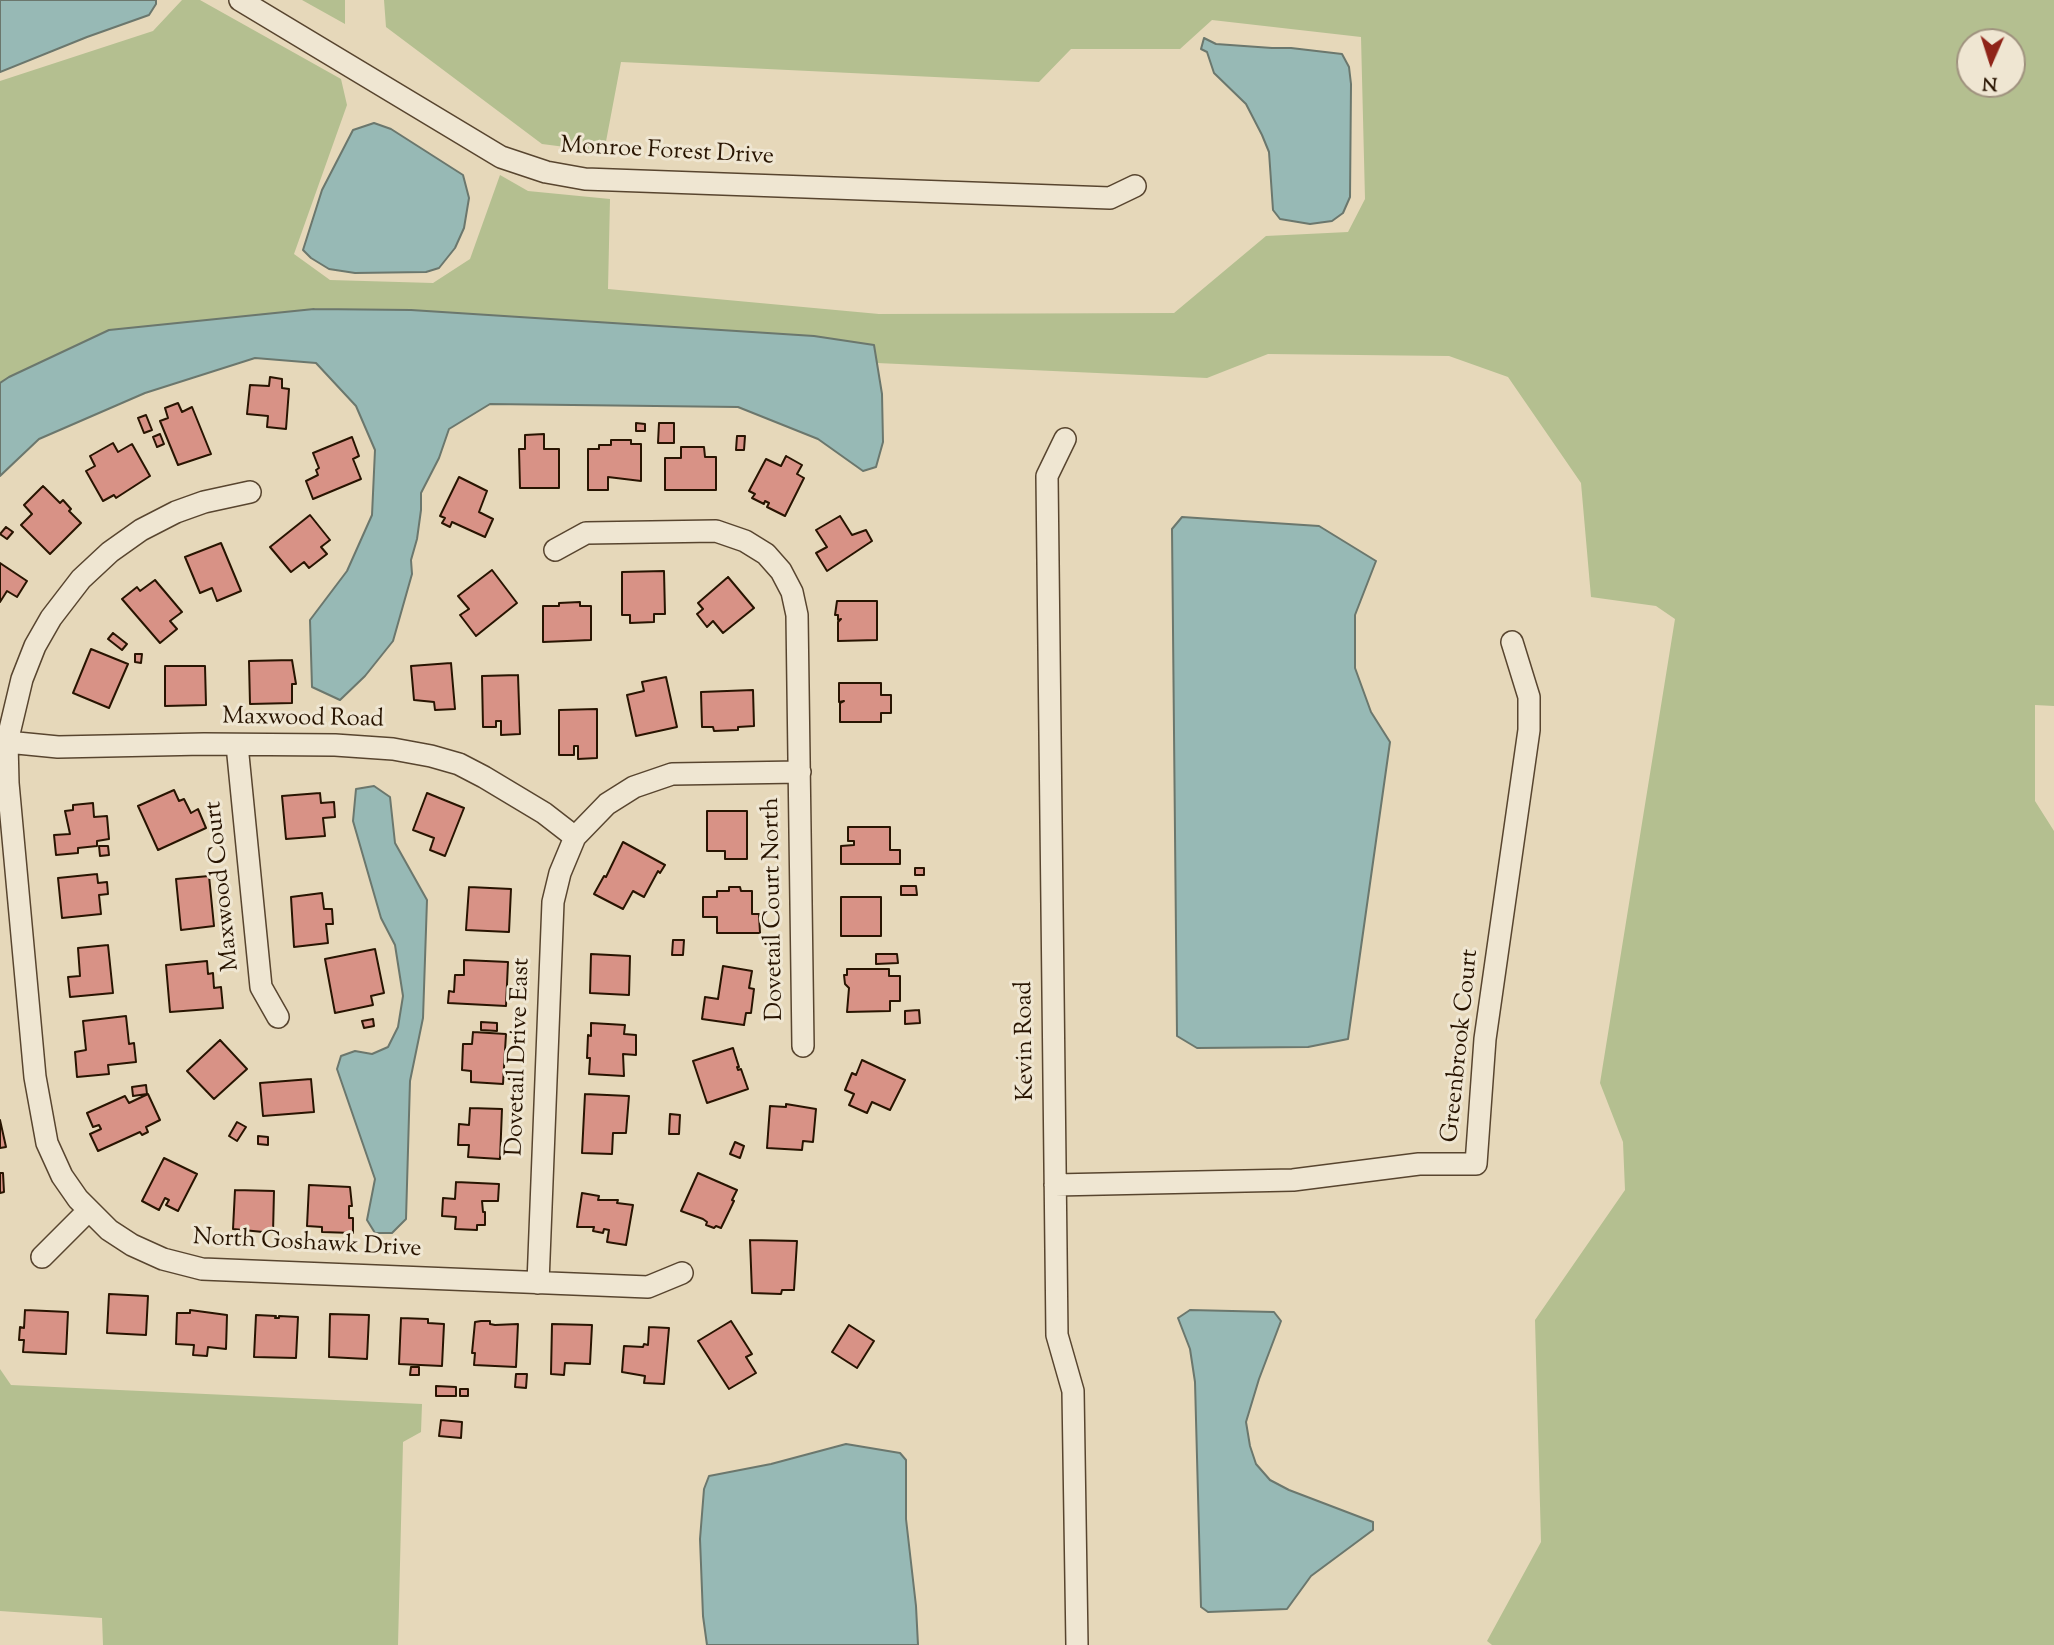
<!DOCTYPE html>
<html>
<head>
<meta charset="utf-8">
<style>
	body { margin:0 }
	#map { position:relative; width:2054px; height:1645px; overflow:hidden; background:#e6d8ba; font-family:"Sorts Mill Goudy",serif }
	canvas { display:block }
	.north { position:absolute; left:1956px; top:28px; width:70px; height:70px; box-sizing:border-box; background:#efe6d2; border:2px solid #9f927e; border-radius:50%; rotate:183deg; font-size:19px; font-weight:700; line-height:28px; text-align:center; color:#281401 }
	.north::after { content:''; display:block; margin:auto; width:24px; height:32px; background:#8f2418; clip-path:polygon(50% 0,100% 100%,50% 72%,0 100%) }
</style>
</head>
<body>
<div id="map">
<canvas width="2054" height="1645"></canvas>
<div class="north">N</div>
</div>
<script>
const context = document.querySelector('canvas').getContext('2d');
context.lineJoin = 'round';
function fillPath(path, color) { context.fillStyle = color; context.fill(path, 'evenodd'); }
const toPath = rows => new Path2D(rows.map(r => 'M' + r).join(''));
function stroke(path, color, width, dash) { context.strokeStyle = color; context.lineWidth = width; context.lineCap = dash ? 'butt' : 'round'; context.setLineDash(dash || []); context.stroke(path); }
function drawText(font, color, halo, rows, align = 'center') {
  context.font = font + ' "Sorts Mill Goudy",serif'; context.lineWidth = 6; context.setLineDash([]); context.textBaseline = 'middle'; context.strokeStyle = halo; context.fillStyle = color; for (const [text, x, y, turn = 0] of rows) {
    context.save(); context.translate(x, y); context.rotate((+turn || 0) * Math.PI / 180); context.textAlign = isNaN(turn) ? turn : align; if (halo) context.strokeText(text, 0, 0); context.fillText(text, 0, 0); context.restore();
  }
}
fillPath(toPath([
	[182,0,200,0,341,79,347,105,294,254,330,280,433,283,470,259,500,175,528,191,610,199,608,289,879,314,1174,313,1266,236,1348,232,1365,199,1361,37,1212,20,1180,49,1071,49,1039,82,621,62,604,152,542,144,386,27,384,0,2054,0,2054,706,2035,705,2035,801,2054,831,2054,1645,1492,1645,1487,1641,1541,1542,1535,1320,1625,1190,1623,1142,1600,1083,1675,619,1656,606,1591,597,1581,483,1508,377,1449,356,1268,354,1207,378,877,363,874,345,814,336,411,310,314,309,9,377,0,383,0,81,153,31],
	[1970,42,2012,42,2012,84,1970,84],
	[302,0,345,0,345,24],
	[0,1369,11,1385,422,1404,421,1432,403,1442,398,1645,103,1645,102,1618,0,1611]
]), '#b4bf90');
const water = toPath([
	[0,0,156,0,156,4,149,15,87,37,0,72,0,0],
	[1204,38,1216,44,1272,48,1291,48,1342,54,1349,67,1351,84,1350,197,1343,213,1332,221,1310,224,1280,219,1273,210,1269,152,1262,135,1246,104,1214,73,1207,52,1201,49,1204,38],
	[374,123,391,129,463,175,469,198,464,228,455,248,439,268,426,272,355,273,329,269,311,258,303,250,322,190,353,130,374,123],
	[314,309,411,310,814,336,874,345,882,394,883,442,876,467,863,471,818,439,738,407,490,404,449,429,439,458,421,493,421,510,417,539,411,560,412,574,393,641,365,676,340,700,312,687,310,620,347,571,372,515,375,450,356,406,316,363,255,358,145,393,39,439,0,476,0,383,9,377,109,330,314,309],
	[1182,517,1319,526,1376,561,1355,615,1355,668,1371,712,1390,742,1348,1039,1308,1047,1197,1048,1177,1036,1172,529,1182,517],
	[374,786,390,797,395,843,427,900,423,1018,410,1081,406,1219,392,1233,375,1233,367,1220,375,1179,337,1069,341,1056,355,1051,372,1054,388,1047,398,1027,403,996,395,945,381,918,353,821,356,789,374,786],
	[1190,1310,1274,1312,1281,1321,1259,1379,1246,1422,1250,1446,1256,1464,1270,1480,1289,1490,1373,1522,1373,1530,1311,1576,1287,1609,1208,1612,1201,1607,1195,1382,1190,1349,1178,1318,1190,1310],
	[846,1444,900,1453,906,1460,906,1519,916,1606,918,1645,707,1645,703,1616,700,1539,704,1489,709,1476,771,1464,846,1444]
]);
fillPath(water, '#97b9b5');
stroke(water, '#6b776d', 2);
const building = toPath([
	[270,377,282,379,282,388,289,389,286,429,267,427,268,416,247,414,250,385,269,386,270,377],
	[178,403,182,412,192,407,211,454,178,465,160,421,168,418,165,408,178,403],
	[146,415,152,430,144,433,138,418,146,415],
	[636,423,645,424,645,431,636,431,636,423],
	[659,423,674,423,674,443,658,443,659,423],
	[160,434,164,444,157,447,153,437,160,434],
	[544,434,544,449,559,449,559,488,520,488,519,449,525,449,525,435,544,434],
	[737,436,745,436,744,450,736,450,737,436],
	[352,437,359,456,353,459,361,479,313,499,306,481,318,475,316,470,319,468,313,453,352,437],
	[611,440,631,440,631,444,641,444,641,481,608,477,608,490,588,490,588,449,599,449,599,445,611,445,611,440],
	[113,443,118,452,132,444,150,476,116,498,114,495,103,501,86,471,95,466,90,456,113,443],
	[681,447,704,447,705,457,716,457,716,490,665,490,665,458,681,458,681,447],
	[786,456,802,465,797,474,804,478,785,516,767,507,769,503,765,501,764,504,752,498,755,494,749,491,766,459,781,466,786,456],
	[459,477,487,491,479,512,493,519,485,537,452,522,450,527,442,523,445,518,440,516,459,477],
	[43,486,60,503,63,500,71,509,69,511,81,523,50,554,21,525,32,514,24,505,43,486],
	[310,515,330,540,321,547,327,554,309,568,304,562,291,572,270,547,310,515],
	[840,516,852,535,866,530,872,541,827,571,816,553,827,547,816,530,840,516],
	[6,527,13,532,7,539,0,534,6,527],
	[221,543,241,591,217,601,212,588,200,593,185,557,221,543],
	[0,563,27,581,17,597,7,591,0,602,0,563],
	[492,570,517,603,476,636,460,615,469,609,458,596,492,570],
	[664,571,665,614,654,614,654,622,630,623,630,615,622,615,622,572,664,571],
	[728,577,754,608,723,633,713,621,707,627,697,614,703,609,698,603,728,577],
	[155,580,182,612,170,621,177,629,160,643,122,599,137,587,140,591,155,580],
	[837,601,877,601,877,640,838,641,838,622,841,619,838,620,838,615,835,615,837,601],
	[580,602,580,606,591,606,591,640,543,642,543,606,559,606,559,603,580,602],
	[113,633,127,644,122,650,108,639,113,633],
	[91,649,128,664,109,708,73,693,91,649],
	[135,654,142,654,141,663,135,662,135,654],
	[292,660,296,684,292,684,292,703,250,704,249,661,292,660],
	[451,663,455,709,435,710,434,702,414,700,411,666,451,663],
	[165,666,205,666,206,705,165,706,165,666],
	[518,675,520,734,501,735,501,721,496,721,496,727,483,727,482,676,518,675],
	[666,677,677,727,636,736,627,695,644,691,642,682,666,677],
	[839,683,881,683,881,695,891,695,891,713,881,713,881,722,840,722,840,703,844,701,839,702,839,683],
	[753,690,754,726,738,727,738,730,714,731,713,727,702,727,701,692,753,690],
	[597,709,597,758,578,759,578,746,574,746,574,755,559,755,559,710,597,709],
	[174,790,179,801,184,799,191,813,198,809,206,828,158,850,138,806,174,790],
	[320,793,321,803,334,802,335,817,323,818,325,836,286,839,282,796,320,793],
	[427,793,464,808,445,856,430,850,434,838,413,830,427,793],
	[93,803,94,817,107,816,109,839,97,841,97,846,78,848,78,853,56,855,54,835,70,834,65,811,73,810,73,805,93,803],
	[707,811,747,811,747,859,725,859,725,851,707,851,707,811],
	[848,827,890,827,890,850,900,850,900,864,841,864,841,846,854,845,854,841,848,841,848,827],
	[623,842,665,865,660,873,658,871,644,897,633,891,623,909,594,894,604,876,606,877,623,842],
	[99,846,108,846,109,855,100,856,99,846],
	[915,868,924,868,924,875,915,875,915,868],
	[97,874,98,883,107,882,108,894,99,895,101,914,62,918,58,878,97,874],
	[209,876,214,926,181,930,176,879,209,876],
	[901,886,916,886,917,895,901,895,901,886],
	[469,887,511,889,509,932,466,930,469,887],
	[729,887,740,887,741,891,752,891,752,914,759,914,760,933,717,933,717,917,703,917,703,897,717,897,717,891,729,891,729,887],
	[322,893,324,909,332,909,333,924,326,924,328,943,294,947,291,897,322,893],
	[841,897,881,897,881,936,841,936,841,897],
	[673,940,684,940,683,955,672,955,673,940],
	[108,945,113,993,70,997,68,977,80,976,78,948,108,945],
	[375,949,384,993,371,996,373,1005,335,1013,325,959,375,949],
	[591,954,630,956,629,995,590,993,591,954],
	[876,954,897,954,898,963,876,964,876,954],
	[464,960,508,962,506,1006,448,1003,449,991,454,992,455,975,464,975,464,960],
	[207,961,208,974,213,973,214,988,221,987,223,1008,170,1012,166,965,207,961],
	[723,966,752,971,749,988,754,989,751,1013,746,1013,744,1025,702,1019,705,997,718,999,723,966],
	[847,969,889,969,889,976,900,976,900,1001,890,1001,890,1011,847,1012,849,988,845,984,844,975,847,975,847,969],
	[919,1010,920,1023,905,1024,905,1011,919,1010],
	[126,1016,129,1044,134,1043,136,1062,108,1065,109,1074,77,1077,75,1052,86,1050,83,1021,126,1016],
	[373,1019,374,1026,364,1028,362,1021,373,1019],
	[481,1022,497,1023,497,1031,481,1030,481,1022],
	[591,1023,625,1025,624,1034,636,1035,636,1055,623,1054,624,1076,589,1074,590,1058,587,1058,588,1035,591,1036,591,1023],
	[473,1032,506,1034,503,1084,471,1082,471,1071,462,1070,463,1044,472,1044,473,1032],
	[220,1040,247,1069,214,1099,187,1071,220,1040],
	[733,1048,739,1067,737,1067,738,1070,741,1069,748,1089,707,1103,693,1061,733,1048],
	[862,1060,905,1080,890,1110,872,1102,867,1113,849,1105,854,1094,845,1090,852,1073,856,1075,862,1060],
	[311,1079,314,1112,263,1116,260,1083,311,1079],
	[146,1085,147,1094,133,1096,132,1087,146,1085],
	[148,1094,160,1120,146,1127,148,1132,142,1135,140,1132,98,1151,90,1134,101,1129,99,1125,93,1127,87,1113,125,1096,129,1103,148,1094],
	[585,1094,629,1096,626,1133,613,1133,612,1154,582,1153,585,1094],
	[786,1104,816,1109,813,1142,803,1141,802,1150,767,1148,770,1106,786,1107,786,1104],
	[470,1108,502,1109,500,1159,468,1157,469,1145,458,1145,459,1124,469,1125,470,1108],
	[670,1114,680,1115,679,1134,669,1134,670,1114],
	[0,1120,6,1147,0,1148,0,1120],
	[237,1122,246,1127,237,1141,229,1136,237,1122],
	[258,1136,268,1137,268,1145,258,1144,258,1136],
	[735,1142,744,1146,740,1158,730,1154,735,1142],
	[164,1158,197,1174,178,1211,166,1205,169,1200,165,1198,159,1210,142,1201,164,1158],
	[0,1173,3,1173,4,1192,0,1193,0,1173],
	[698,1173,737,1190,732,1200,734,1201,721,1228,716,1226,714,1228,706,1225,707,1222,703,1219,681,1211,698,1173],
	[456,1182,499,1184,498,1201,482,1201,483,1212,485,1212,485,1225,477,1225,477,1230,455,1229,456,1217,442,1216,443,1198,455,1199,456,1182],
	[309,1185,350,1187,352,1206,349,1206,349,1218,353,1218,353,1233,322,1232,322,1227,307,1226,309,1185],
	[235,1190,274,1191,273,1233,233,1229,235,1190],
	[582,1193,599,1196,598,1200,618,1200,617,1203,633,1205,626,1245,607,1242,609,1230,604,1229,603,1233,593,1231,594,1227,577,1227,582,1193],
	[750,1240,797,1241,794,1290,782,1290,781,1294,752,1293,750,1240],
	[109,1294,148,1296,146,1335,107,1333,109,1294],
	[25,1310,68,1312,66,1354,23,1352,24,1340,19,1340,20,1327,24,1328,25,1310],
	[190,1310,227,1315,226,1349,208,1347,207,1356,193,1355,194,1345,176,1344,177,1313,190,1313,190,1310],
	[330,1314,369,1315,367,1359,329,1357,330,1314],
	[256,1315,276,1316,275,1318,279,1318,279,1316,298,1317,296,1358,254,1357,256,1315],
	[401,1318,428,1319,428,1323,444,1324,442,1366,399,1364,401,1318],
	[481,1321,490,1321,490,1324,495,1325,518,1324,516,1367,474,1365,475,1353,472,1353,475,1322,481,1321],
	[731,1321,752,1354,746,1357,756,1373,729,1389,698,1341,731,1321],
	[552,1324,592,1325,590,1364,565,1363,564,1375,551,1374,552,1324],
	[849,1325,874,1341,857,1368,832,1352,849,1325],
	[649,1327,669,1328,664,1384,644,1383,645,1376,622,1372,624,1346,643,1347,644,1344,648,1345,649,1327],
	[411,1367,419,1367,419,1375,410,1375,411,1367],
	[516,1374,527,1374,526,1388,515,1387,516,1374],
	[436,1386,456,1387,456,1396,436,1396,436,1386],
	[460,1389,468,1389,468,1396,460,1396,460,1389],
	[441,1420,462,1422,461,1438,439,1436,441,1420]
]);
fillPath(building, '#d89286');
stroke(building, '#281401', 2);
const minor = toPath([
	[240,0,501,157,546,172,585,179,1110,198,1135,186],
	[1065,439,1047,476,1057,1335,1073,1391,1077,1645],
	[250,492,204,502,176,512,141,530,110,552,81,579,51,618,35,646,22,679,7,742,8,783,35,1077,47,1143,62,1176,78,1199,109,1230,132,1245,163,1259,202,1269,648,1287,682,1273],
	[555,550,586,533,716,531,745,541,766,554,781,571,792,592,797,615,803,1046],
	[0,738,7,742,58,747,204,744,335,745,393,749,431,756,459,764,484,777,544,813,575,837],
	[237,745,261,987,278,1017],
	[1055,1185,1293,1180,1419,1164,1476,1164,1485,1039,1529,730,1529,697,1512,642],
	[42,1257,89,1210],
	[538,1283,553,902,560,873,575,837,607,804,634,787,672,774,800,772]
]);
stroke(minor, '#58452f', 24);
stroke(minor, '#efe6d2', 21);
drawText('24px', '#281401', '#efe6d2', [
	["Monroe Forest Drive",667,153,3],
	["Maxwood Road",303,720,1],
	["Maxwood Court",224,886,-96],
	["Dovetail Court North",775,909,-91],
	["Kevin Road",1027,1041,-91],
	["Greenbrook Court",1462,1046,-84],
	["Dovetail Drive East",520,1057,-88],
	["North Goshawk Drive",307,1245,3]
]);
</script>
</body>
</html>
